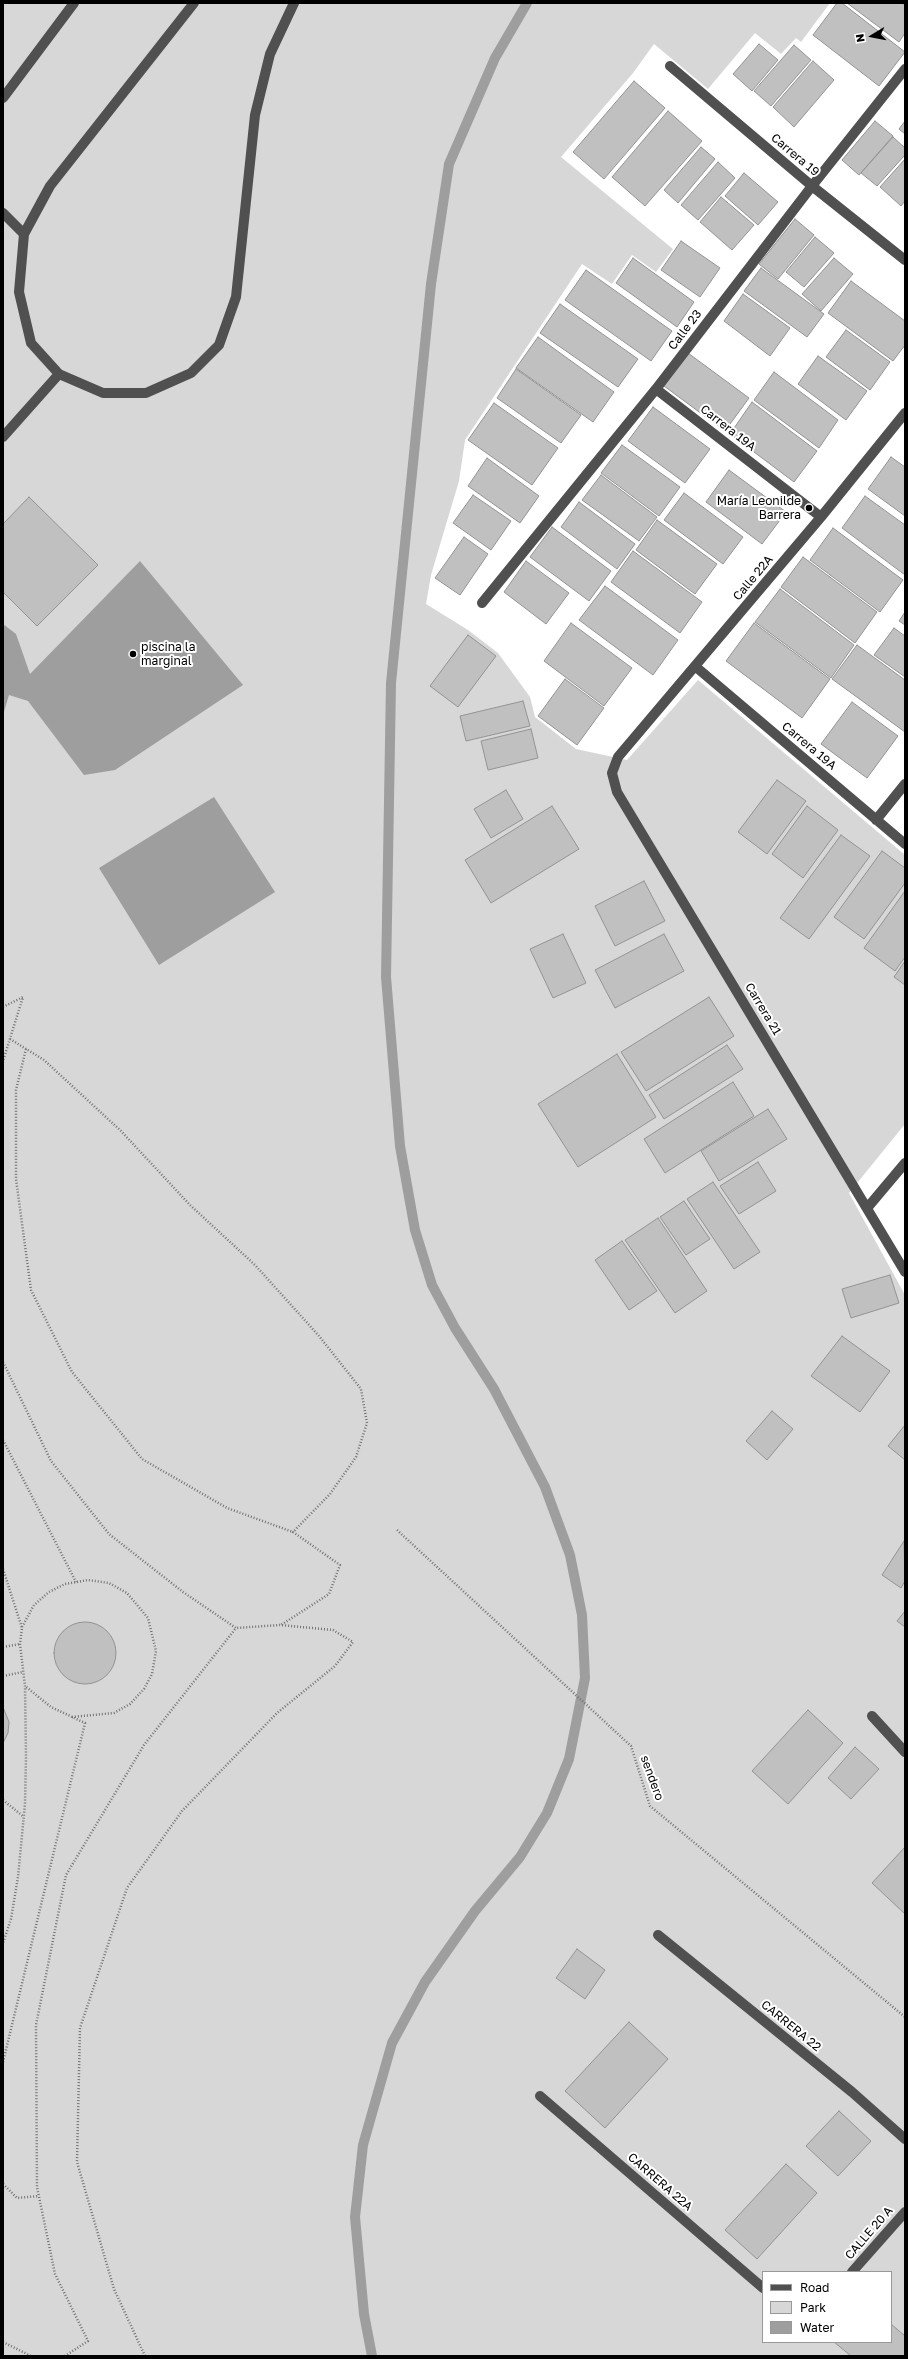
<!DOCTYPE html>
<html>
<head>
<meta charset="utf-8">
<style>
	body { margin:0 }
	#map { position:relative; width:908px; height:2359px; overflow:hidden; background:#fff; font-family:"Golos Text",sans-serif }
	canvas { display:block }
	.frame { position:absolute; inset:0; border:4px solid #000; pointer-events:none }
	.legend { position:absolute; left:762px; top:2271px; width:130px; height:72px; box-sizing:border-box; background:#fff; border:1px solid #999; margin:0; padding:5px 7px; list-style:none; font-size:12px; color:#000 }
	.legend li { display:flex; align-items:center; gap:8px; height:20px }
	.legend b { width:20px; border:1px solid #999 }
	.north { position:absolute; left:852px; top:16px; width:40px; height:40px; -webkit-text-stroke:3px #fff; paint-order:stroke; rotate:260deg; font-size:11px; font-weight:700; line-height:16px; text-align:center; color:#000 }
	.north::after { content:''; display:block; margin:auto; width:14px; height:18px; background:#000; clip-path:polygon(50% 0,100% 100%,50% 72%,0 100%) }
</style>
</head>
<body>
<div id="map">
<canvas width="908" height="2359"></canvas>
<div class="frame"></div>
<ul class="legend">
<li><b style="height:5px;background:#505050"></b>Road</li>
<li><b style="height:11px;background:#d7d7d7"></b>Park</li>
<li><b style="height:11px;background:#9e9e9e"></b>Water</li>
</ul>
<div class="north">N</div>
</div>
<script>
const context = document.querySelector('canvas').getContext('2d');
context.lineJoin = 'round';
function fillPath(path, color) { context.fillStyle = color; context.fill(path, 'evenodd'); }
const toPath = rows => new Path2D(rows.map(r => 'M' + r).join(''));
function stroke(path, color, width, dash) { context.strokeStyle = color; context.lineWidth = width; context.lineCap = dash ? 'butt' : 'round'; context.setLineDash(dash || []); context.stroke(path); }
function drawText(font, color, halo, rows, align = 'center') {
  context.font = font + ' "Golos Text",sans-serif'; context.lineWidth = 4; context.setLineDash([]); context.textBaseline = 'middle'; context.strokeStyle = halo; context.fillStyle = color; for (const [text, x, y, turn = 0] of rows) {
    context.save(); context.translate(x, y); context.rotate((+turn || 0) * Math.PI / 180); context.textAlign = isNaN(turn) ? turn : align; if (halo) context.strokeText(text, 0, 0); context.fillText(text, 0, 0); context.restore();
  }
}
fillPath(toPath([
	[3,3,830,3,801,42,796,38,781,54,755,33,708,89,654,44,633,73,561,157,673,249,656,272,632,255,612,284,582,264,465,440,459,481,431,575,426,604,468,630,498,653,530,697,535,717,576,749,627,760,698,680,905,855,905,1124,849,1193,905,1295,905,2356,3,2356],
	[763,2272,891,2272,891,2342,763,2342]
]), '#d7d7d7');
fillPath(toPath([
	[140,561,243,685,115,770,84,775,28,701,9,695,3,715,3,624,16,634,30,674],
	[214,797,275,892,159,965,99,868]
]), '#9e9e9e');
stroke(toPath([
	[372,2356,364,2314,355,2217,363,2145,392,2043,425,1982,475,1911,520,1857,547,1813,569,1759,585,1678,582,1615,570,1555,545,1487,494,1389,455,1328,432,1285,415,1230,400,1146,386,977,391,683,431,284,449,164,495,58,527,3]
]), '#9e9e9e', 10);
const building = toPath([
	[837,3,842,3,905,52,879,86,813,35,837,3],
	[847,3,902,3,905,5,905,33,899,42,847,3],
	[759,44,778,60,752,91,733,74,759,44],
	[794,45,811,60,771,106,754,91,794,45],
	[813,61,834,80,794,127,773,107,813,61],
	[634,81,665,108,604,179,573,152,634,81],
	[668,111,702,141,645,206,612,177,668,111],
	[875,121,893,136,859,175,842,160,875,121],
	[905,121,905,134,899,129,905,121],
	[893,137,905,148,905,155,877,186,861,173,893,137],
	[701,147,715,159,678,203,664,190,701,147],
	[905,159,905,201,901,206,880,187,905,159],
	[718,162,735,178,698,220,681,205,718,162],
	[744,173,778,202,758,225,725,196,744,173],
	[721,197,754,225,732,250,700,222,721,197],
	[795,219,814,235,778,279,759,264,795,219],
	[815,237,834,253,804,287,786,272,815,237],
	[681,241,720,268,700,297,661,270,681,241],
	[633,258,694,302,677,327,616,283,633,258],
	[834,258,853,274,821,311,802,294,834,258],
	[761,268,824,314,807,337,744,291,761,268],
	[586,270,672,331,651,361,565,300,586,270],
	[851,281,905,321,905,345,893,361,828,313,851,281],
	[743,294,790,328,770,356,724,321,743,294],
	[560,304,638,359,618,387,540,333,560,304],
	[846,330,890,362,870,390,826,357,846,330],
	[538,337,614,392,593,422,516,368,538,337],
	[688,353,749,398,725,431,664,386,688,353],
	[818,356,867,391,846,420,798,384,818,356],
	[516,369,581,415,561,443,497,398,516,369],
	[774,372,838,420,819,448,754,400,774,372],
	[752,402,817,451,794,482,730,434,752,402],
	[494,403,558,448,532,485,468,440,494,403],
	[653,407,710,449,685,483,628,441,653,407],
	[622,445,680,487,659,516,601,473,622,445],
	[891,457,905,467,905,516,868,489,891,457],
	[487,458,539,496,520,523,468,486,487,458],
	[729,470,786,512,762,544,706,502,729,470],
	[601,475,657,517,639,541,582,500,601,475],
	[684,493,743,537,723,564,664,520,684,493],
	[473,495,511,521,491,550,453,523,473,495],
	[865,496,905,525,905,575,842,528,865,496],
	[29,497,98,565,37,626,3,592,3,524,29,497],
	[579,502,635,544,617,569,561,527,579,502],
	[657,520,717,564,695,594,636,550,657,520],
	[552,527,611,571,589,601,530,557,552,527],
	[833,528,903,580,880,612,810,560,833,528],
	[464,537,488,554,460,595,435,578,464,537],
	[633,551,702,602,680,633,611,582,633,551],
	[803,557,877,612,855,643,781,587,803,557],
	[526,561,569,593,546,624,504,592,526,561],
	[605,586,678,640,653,675,579,620,605,586],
	[780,589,854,645,831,678,755,622,780,589],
	[905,612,905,625,899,621,905,612],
	[571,623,632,668,604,706,544,661,571,623],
	[754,623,830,679,802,718,726,661,754,623],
	[894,628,905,636,905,677,874,655,894,628],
	[468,635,496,656,458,707,430,686,468,635],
	[857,645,905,680,905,732,832,679,857,645],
	[565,679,604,708,577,745,538,716,565,679],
	[523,701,530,726,466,741,460,716,523,701],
	[852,702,898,736,867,778,821,744,852,702],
	[531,729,538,758,488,770,481,741,531,729],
	[777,780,806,801,767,854,738,832,777,780],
	[506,790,523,819,491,838,474,809,506,790],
	[552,806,579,849,491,903,465,860,552,806],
	[807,806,838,830,803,878,772,854,807,806],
	[841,835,870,856,809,939,780,918,841,835],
	[882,851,905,868,905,883,864,939,834,917,882,851],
	[644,881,665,921,615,946,595,906,644,881],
	[905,891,905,957,895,971,864,948,905,891],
	[563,934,586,983,553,998,530,949,563,934],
	[664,934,684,971,615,1008,595,970,664,934],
	[905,961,905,985,894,977,905,961],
	[709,997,734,1036,646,1091,621,1052,709,997],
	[727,1045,743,1069,664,1119,649,1095,727,1045],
	[617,1054,656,1117,578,1167,538,1104,617,1054],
	[733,1082,754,1116,665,1173,644,1139,733,1082],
	[768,1109,787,1139,719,1181,701,1151,768,1109],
	[758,1162,776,1191,739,1214,720,1186,758,1162],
	[713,1182,760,1252,734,1269,687,1199,713,1182],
	[684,1201,710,1239,686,1255,660,1217,684,1201],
	[658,1218,707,1291,675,1313,625,1240,658,1218],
	[622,1241,657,1291,629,1310,595,1260,622,1241],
	[890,1275,899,1303,851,1318,842,1289,890,1275],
	[842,1336,890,1371,860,1412,811,1376,842,1336],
	[772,1411,793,1429,767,1460,746,1441,772,1411],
	[905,1425,905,1460,888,1446,905,1425],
	[904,1541,905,1581,901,1588,882,1575,904,1541],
	[905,1611,905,1627,897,1621,905,1611],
	'54 1653a31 31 0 1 1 62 0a31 31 0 1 1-62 0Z',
	[3,1707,9,1722,8,1733,3,1743,3,1707],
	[808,1710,843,1743,788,1804,752,1771,808,1710],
	[855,1747,879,1769,851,1799,828,1778,855,1747],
	[905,1847,905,1914,872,1883,905,1847],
	[577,1949,605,1970,585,1999,556,1978,577,1949],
	[629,2022,668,2059,605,2128,565,2091,629,2022],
	[839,2111,871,2141,838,2176,806,2146,839,2111],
	[786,2164,817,2193,757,2259,725,2230,786,2164],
	[891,2324,905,2336,905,2356,851,2356,834,2342,891,2342,891,2324]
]);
fillPath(building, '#c0c0c0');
stroke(building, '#949494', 1);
stroke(toPath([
	[3,1007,23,997,3,1061],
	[10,1039,44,1060,121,1131,190,1205,255,1265,319,1336,361,1389,367,1423,356,1457,330,1494,293,1532,340,1565,329,1594,281,1625],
	[26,1049,16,1090,16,1179,31,1290,72,1372,142,1459,227,1508,293,1532],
	[3,1362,51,1461,109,1534,183,1592,236,1628,144,1745,66,1875,36,2025,37,2187,55,2274,88,2341,65,2356],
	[3,1440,76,1582],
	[397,1530,631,1746,650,1806,905,2017],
	[3,1569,22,1628,20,1644,25,1686,26,1757,25,1804,18,1877,11,1919,3,1943],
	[22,1627,34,1605,49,1592,65,1584,88,1580,109,1583,127,1593,148,1618,156,1651,152,1674,144,1689,130,1704,114,1713,72,1717],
	[3,1647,20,1644],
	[3,1676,23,1672],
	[3,1800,24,1817],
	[3,2062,85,1723,51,1707,25,1686],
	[3,2184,17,2198,39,2196],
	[3,2342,31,2356],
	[145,2356,114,2289,77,2162,80,2028,127,1888,182,1811,277,1713,335,1666,353,1642,333,1630,280,1625,236,1628]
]), '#727272', 2.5, [1, 2]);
stroke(toPath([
	[194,3,50,186,24,234,19,292,31,343,59,374,103,393,146,393,191,373,219,345,236,297,255,115,270,54,294,3],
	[670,66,812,186,905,260],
	[3,98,74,3],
	[3,213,24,234],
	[656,389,821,517],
	[905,413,821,517,618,757,612,773,617,792,905,1272],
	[3,437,59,374],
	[482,603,656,389,812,186,905,69],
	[696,667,905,844],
	[876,820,905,784],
	[868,1207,905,1163],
	[872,1716,905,1752],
	[658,1935,852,2092,905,2139],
	[540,2096,763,2288],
	[852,2272,905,2212]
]), '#505050', 10);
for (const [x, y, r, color] of [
	[809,508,4,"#000"],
	[133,654,4,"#000"]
]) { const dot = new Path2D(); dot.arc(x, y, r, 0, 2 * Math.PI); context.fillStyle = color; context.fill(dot); stroke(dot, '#fff', 1.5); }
drawText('12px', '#000', '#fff', [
	["Carrera 19",795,155,40],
	["Calle 23",685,330,-53],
	["Carrera 19A",728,428,38],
	["Calle 22A",753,578,-50],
	["Carrera 19A",809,746,40],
	["Carrera 21",763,1009,59],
	["sendero",652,1778,70],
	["CARRERA 22",791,2026,39],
	["CARRERA 22A",660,2182,41],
	["CALLE 20 A",869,2233,-49]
]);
drawText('12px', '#000', '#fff', [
	["María Leonilde",801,501],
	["Barrera",801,515],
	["piscina la",141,647,"left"],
	["marginal",141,661,"left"]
], 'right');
</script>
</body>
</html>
